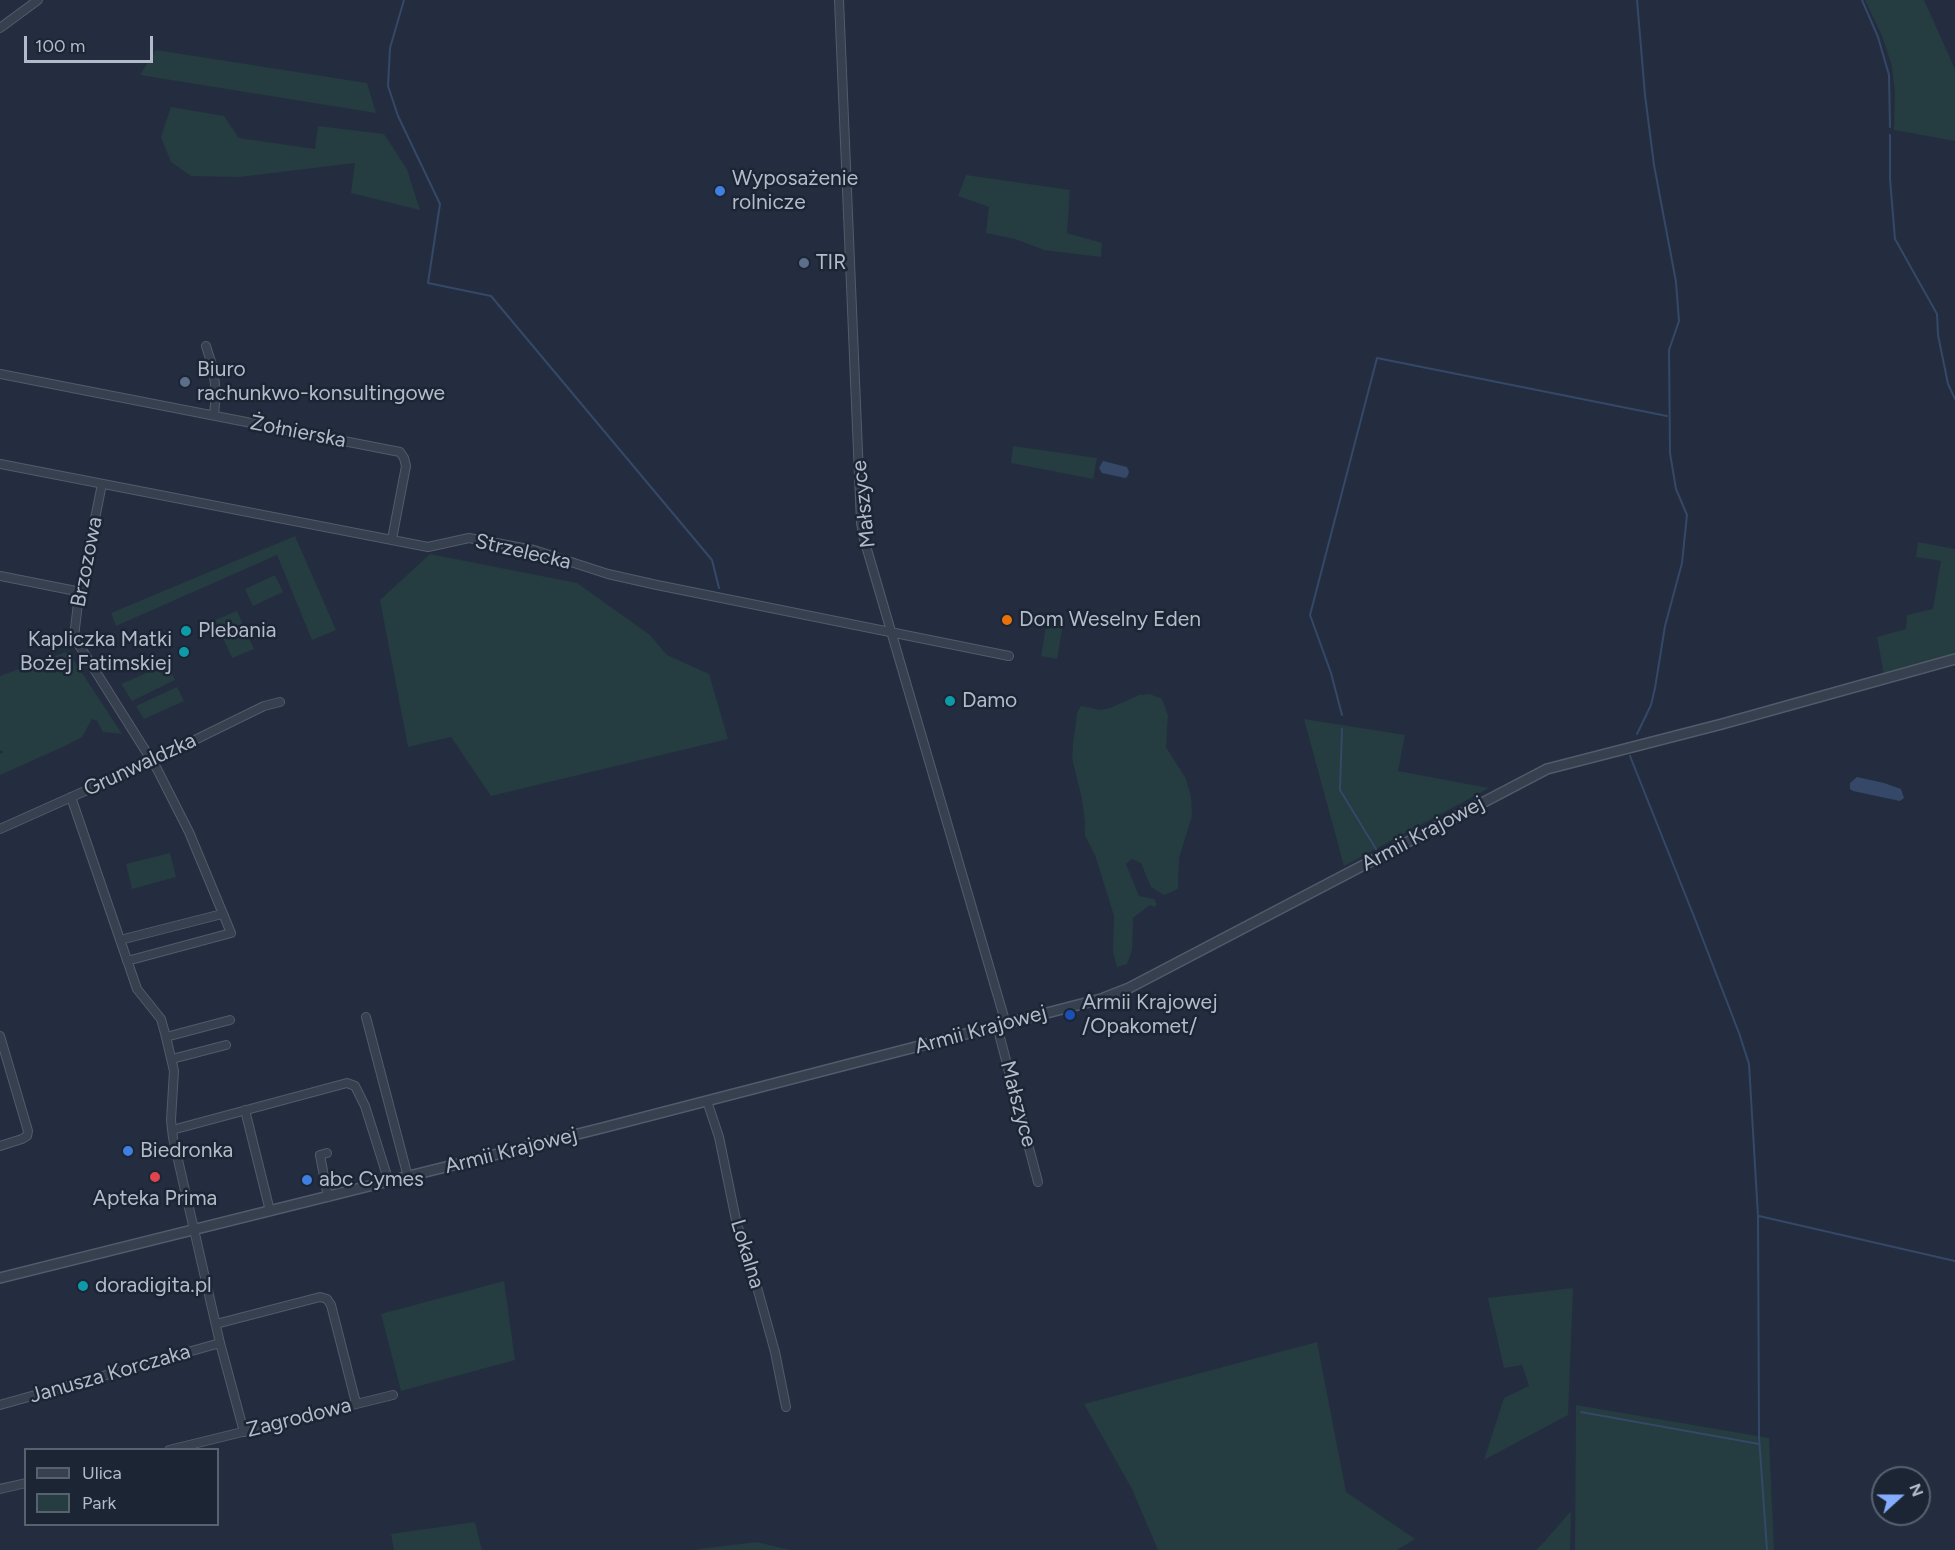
<!DOCTYPE html>
<html>
<head>
<meta charset="utf-8">
<style>
	body { margin:0 }
	#map { position:relative; width:1955px; height:1550px; overflow:hidden; background:#232d3f; font-family:Figtree,sans-serif }
	canvas { display:block }
	.legend { position:absolute; left:24px; top:1448px; width:195px; height:78px; box-sizing:border-box; background:#1c2534; border:2px solid #586170; margin:0; padding:8px 10px; list-style:none; font-size:18px; color:#b3bbca }
	.legend li { display:flex; align-items:center; gap:12px; height:30px }
	.legend b { width:30px; border:2px solid #586170 }
	.north { position:absolute; left:1871px; top:1466px; width:60px; height:60px; box-sizing:border-box; background:#1c2534; border:2px solid #586170; border-radius:50%; rotate:69deg; font-size:16px; font-weight:700; line-height:24px; text-align:center; color:#b3bbca }
	.north::after { content:''; display:block; margin:auto; width:21px; height:27px; background:#85adfd; clip-path:polygon(50% 0,100% 100%,50% 72%,0 100%) }
	.scale { position:absolute; left:24px; top:36px; width:129px; height:27px; box-sizing:border-box; border:3px solid #b3bbca; border-top:0; padding-left:8px; font-size:18px; line-height:21px; white-space:nowrap; color:#b3bbca; -webkit-text-stroke:4px #1c2534; paint-order:stroke }
</style>
</head>
<body>
<div id="map">
<canvas width="1955" height="1550"></canvas>
<ul class="legend">
<li><b style="height:8px;background:#37404f"></b>Ulica</li>
<li><b style="height:16px;background:#253c40"></b>Park</li>
</ul>
<div class="north">N</div>
<div class="scale">100 m</div>
</div>
<script>
const context = document.querySelector('canvas').getContext('2d');
context.lineJoin = 'round';
function fillPath(path, color) { context.fillStyle = color; context.fill(path, 'evenodd'); }
const toPath = rows => new Path2D(rows.map(r => 'M' + r).join(''));
function stroke(path, color, width, dash) { context.strokeStyle = color; context.lineWidth = width; context.lineCap = dash ? 'butt' : 'round'; context.setLineDash(dash || []); context.stroke(path); }
function drawText(font, color, halo, rows, align = 'center') {
  context.font = font + ' Figtree,sans-serif'; context.lineWidth = 5; context.setLineDash([]); context.textBaseline = 'middle'; context.strokeStyle = halo; context.fillStyle = color; for (const [text, x, y, turn = 0] of rows) {
    context.save(); context.translate(x, y); context.rotate((+turn || 0) * Math.PI / 180); context.textAlign = isNaN(turn) ? turn : align; if (halo) context.strokeText(text, 0, 0); context.fillText(text, 0, 0); context.restore();
  }
}
fillPath(toPath([
	[1865,0,1924,0,1955,69,1955,141,1894,130,1895,94,1892,66,1882,36],
	[156,50,367,83,376,113,140,75],
	[171,107,224,116,239,138,315,149,318,126,384,134,407,169,420,210,351,193,355,163,239,177,191,176,171,162,161,137],
	[966,175,1070,190,1067,233,1102,243,1101,257,1044,250,1015,239,986,233,989,207,958,196],
	[1013,446,1097,458,1093,479,1011,463],
	[295,536,336,630,312,640,277,555,116,626,111,613],
	[1918,542,1955,549,1955,653,1884,675,1877,637,1906,629,1907,615,1933,609,1941,561,1916,557],
	[430,554,577,583,650,635,667,655,709,674,728,739,491,796,451,737,408,747,380,600],
	[275,575,283,592,253,606,245,589],
	[237,611,254,649,232,658,215,620],
	[1048,615,1064,618,1057,659,1041,656],
	[66,652,75,662,122,734,103,732,97,721,92,719,82,737,65,746,0,775,0,754,4,752,0,750,0,676],
	[165,665,169,666,175,680,132,701,121,684],
	[177,687,184,701,144,719,136,706],
	[1150,694,1162,699,1168,715,1166,747,1186,779,1191,797,1192,816,1179,858,1178,889,1164,895,1151,887,1141,863,1132,859,1126,864,1139,896,1154,899,1157,905,1154,907,1150,905,1133,918,1132,950,1127,964,1117,967,1113,952,1114,916,1095,855,1085,836,1085,823,1082,799,1072,758,1073,744,1077,713,1081,706,1101,710,1110,708,1139,695],
	[1304,719,1405,735,1398,771,1489,788,1344,866],
	[170,853,176,877,132,889,126,864],
	[504,1281,515,1360,401,1391,381,1314],
	[1573,1288,1568,1415,1484,1460,1504,1398,1529,1386,1522,1365,1504,1368,1488,1298],
	[1317,1342,1346,1492,1415,1539,1397,1550,1158,1550,1132,1489,1084,1404],
	[1576,1405,1769,1438,1774,1550,1575,1550],
	[1571,1511,1570,1550,1536,1550,1544,1542],
	[475,1522,482,1550,394,1550,391,1534],
	[757,1542,790,1550,695,1550,699,1549]
]), '#253c40');
fillPath(toPath([
	[1103,461,1127,467,1129,472,1127,477,1125,478,1102,473,1099,468],
	[1857,777,1884,783,1901,789,1904,798,1900,801,1853,791,1850,789,1850,783]
]), '#354867');
stroke(toPath([
	[404,0,390,48,388,86,398,116,440,204,428,283,491,296,712,560,719,588],
	[1862,0,1878,37,1889,75,1890,127],
	[1890,135,1890,179,1895,239,1937,314,1938,335,1948,384,1955,399],
	[1342,715,1331,673,1310,615,1377,358,1667,416],
	[1342,729,1340,790,1376,849],
	[1637,734,1651,705,1655,688,1665,626,1682,563,1687,515,1676,489,1670,453,1669,350,1679,321,1676,282,1654,165,1645,95,1637,0],
	[1630,756,1695,919,1739,1033,1749,1064,1758,1216,1759,1437,1767,1550],
	[1759,1216,1955,1261],
	[1581,1412,1759,1444]
]), '#354867', 2);
const minor = toPath([
	[839,0,861,523,864,539,1006,1024],
	[0,28,38,0],
	[206,346,213,368,216,393,214,415],
	[0,374,400,452,404,458,406,466,392,539],
	[0,464,428,547,469,538,534,550,608,574,657,585,1009,656],
	[102,484,78,603,74,637,157,769,189,832,231,933,127,961],
	[0,576,81,592],
	[71,797,137,989,161,1019,166,1037,174,1071,171,1120,173,1138,220,1343,244,1432],
	[0,829,152,761,264,706,280,702],
	[120,940,222,914],
	[366,1017,408,1177],
	[997,1026,1038,1182],
	[0,1036,28,1131,27,1136,22,1139,0,1146],
	[166,1037,230,1020],
	[172,1059,226,1045],
	[707,1101,719,1137,737,1225,747,1251,775,1352,786,1407],
	[245,1110,270,1211],
	[172,1130,347,1083,355,1086,365,1106,389,1182],
	[327,1153,320,1155,328,1197],
	[216,1324,320,1297,327,1299,331,1305,356,1403],
	[0,1405,220,1343],
	[169,1450,393,1395],
	[0,1489,26,1483]
]);
const tertiary = toPath([
	[0,1278,602,1128,1101,999,1129,988,1547,769,1722,724,1955,659]
]);
stroke(minor, '#525b6a', 10);
stroke(tertiary, '#525b6a', 12);
stroke(minor, '#37404f', 8);
stroke(tertiary, '#37404f', 9);
for (const [x, y, r, color] of [
	[720,191,6,"#3f7fe0"],
	[804,263,6,"#5c6f8a"],
	[185,382,6,"#5c6f8a"],
	[1007,620,6,"#e8710a"],
	[186,631,6,"#0f9aa8"],
	[184,652,6,"#0f9aa8"],
	[950,701,6,"#0f9aa8"],
	[1070,1015,6,"#1a4fb4"],
	[128,1151,6,"#3f7fe0"],
	[155,1177,6,"#e0444e"],
	[307,1180,6,"#3f7fe0"],
	[83,1286,6,"#0f9aa8"]
]) { const dot = new Path2D(); dot.arc(x, y, r, 0, 2 * Math.PI); context.fillStyle = color; context.fill(dot); stroke(dot, '#1c2534', 2); }
drawText('21px', '#b3bbca', '#1c2534', [
	["Wyposażenie",732,179],
	["rolnicze",732,203],
	["TIR",816,263],
	["Biuro",197,370],
	["rachunkwo-konsultingowe",197,394],
	["Dom Weselny Eden",1019,620],
	["Plebania",198,631],
	["Kapliczka Matki",172,640,"right"],
	["Bożej Fatimskiej",172,664,"right"],
	["Damo",962,701],
	["Armii Krajowej",1082,1003],
	["/Opakomet/",1082,1027],
	["Biedronka",140,1151],
	["abc Cymes",319,1180],
	["Apteka Prima",155,1199,"center"],
	["doradigita.pl",95,1286]
], 'left');
drawText('21px', '#b3bbca', '#1c2534', [
	["Żołnierska",298,432,11],
	["Małszyce",864,504,-96],
	["Strzelecka",523,552,13],
	["Brzozowa",87,562,-79],
	["Grunwaldzka",140,765,-25],
	["Armii Krajowej",1423,834,-28],
	["Armii Krajowej",981,1030,-15],
	["Małszyce",1018,1104,75],
	["Armii Krajowej",511,1151,-14],
	["Lokalna",747,1254,73],
	["Janusza Korczaka",110,1374,-16],
	["Zagrodowa",299,1418,-14]
]);
</script>
</body>
</html>
